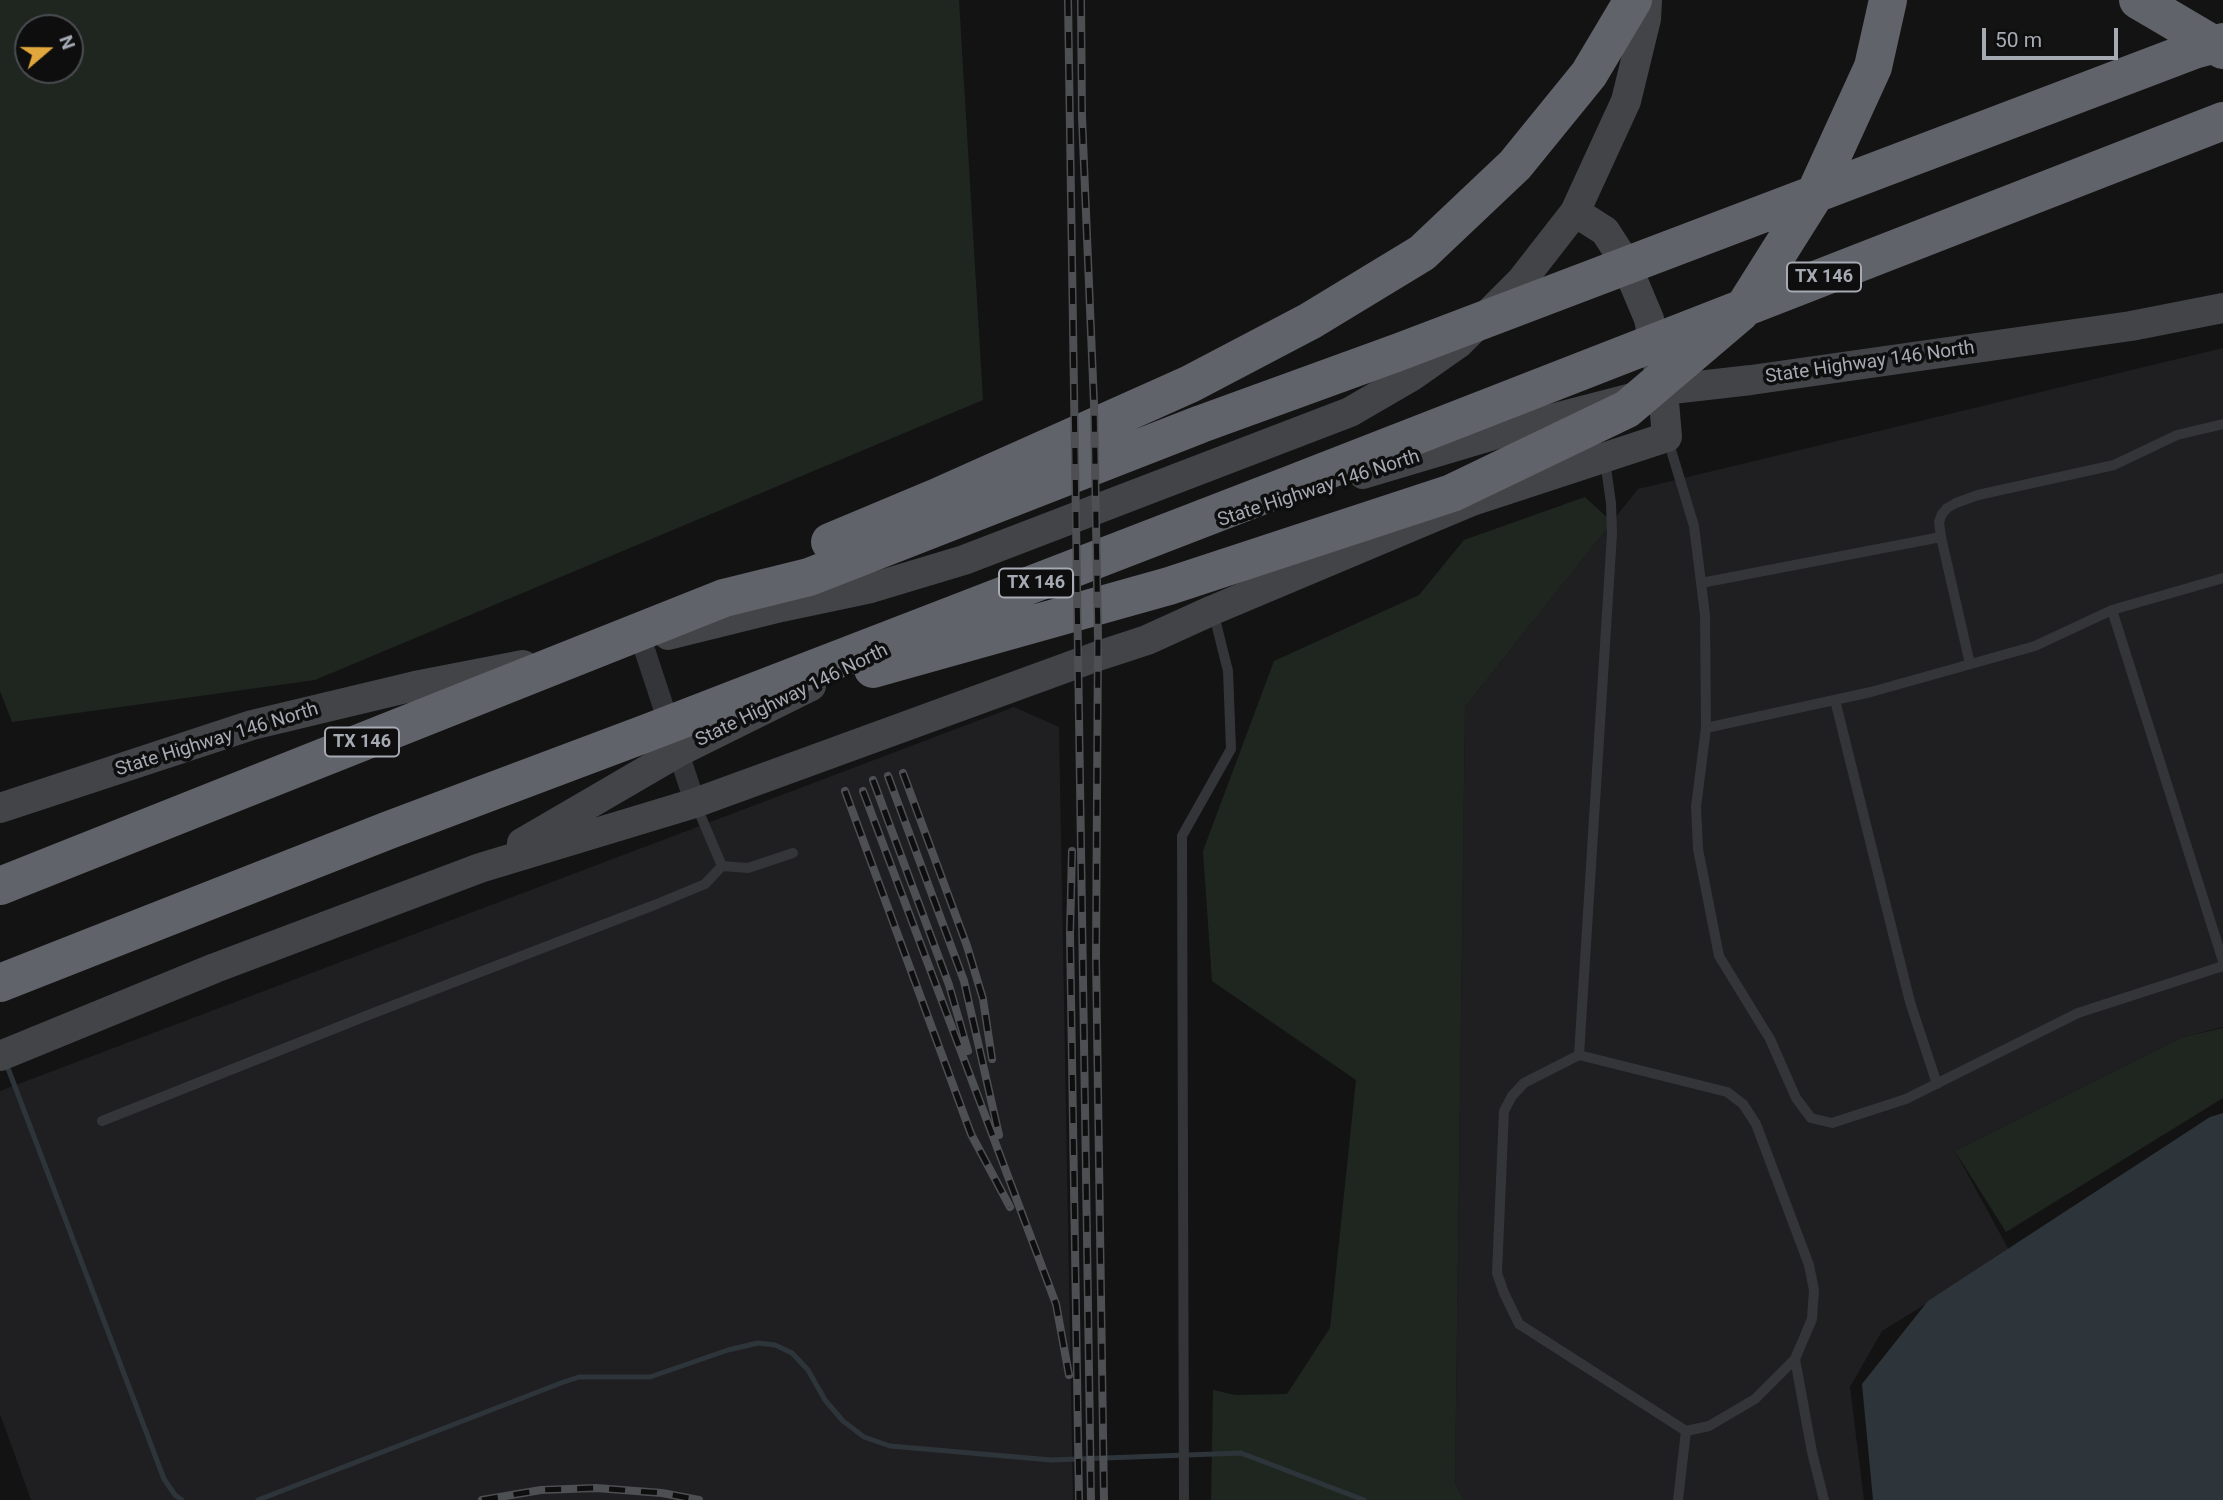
<!DOCTYPE html>
<html>
<head>
<meta charset="utf-8">
<style>
	body { margin:0 }
	#map { position:relative; width:2223px; height:1500px; overflow:hidden; background:#131314; font-family:Roboto,sans-serif }
	canvas { display:block }
	.north { position:absolute; left:14px; top:14px; width:70px; height:70px; box-sizing:border-box; background:#0e0e0f; border:2px solid #4a4c51; border-radius:50%; rotate:70deg; font-size:19px; font-weight:700; line-height:28px; text-align:center; color:#a5aab3 }
	.north::after { content:''; display:block; margin:auto; width:24px; height:32px; background:#e2a73c; clip-path:polygon(50% 0,100% 100%,50% 72%,0 100%) }
	.scale { position:absolute; left:1982px; top:28px; width:136px; height:32px; box-sizing:border-box; border:4px solid #a5aab3; border-top:0; padding-left:9px; font-size:21px; line-height:24px; white-space:nowrap; color:#a5aab3; -webkit-text-stroke:5px #0e0e0f; paint-order:stroke }
</style>
</head>
<body>
<div id="map">
<canvas width="2223" height="1500"></canvas>
<div class="north">N</div>
<div class="scale">50 m</div>
</div>
<script>
const context = document.querySelector('canvas').getContext('2d');
context.lineJoin = 'round';
function fillPath(path, color) { context.fillStyle = color; context.fill(path, 'evenodd'); }
const toPath = rows => new Path2D(rows.map(r => 'M' + r).join(''));
function stroke(path, color, width, dash) { context.strokeStyle = color; context.lineWidth = width; context.lineCap = dash ? 'butt' : 'round'; context.setLineDash(dash || []); context.stroke(path); }
function drawText(font, color, halo, rows, align = 'center') {
  context.font = font + ' Roboto,sans-serif'; context.lineWidth = 7; context.setLineDash([]); context.textBaseline = 'middle'; context.strokeStyle = halo; context.fillStyle = color; for (const [text, x, y, turn = 0] of rows) {
    context.save(); context.translate(x, y); context.rotate((+turn || 0) * Math.PI / 180); context.textAlign = isNaN(turn) ? turn : align; if (halo) context.strokeText(text, 0, 0); context.fillText(text, 0, 0); context.restore();
  }
}
fillPath(toPath([
	[2223,348,2223,1027,2183,1037,1955,1151,2010,1252,1882,1331,1850,1387,1864,1500,1464,1500,1455,1485,1465,707,1638,489],
	[1014,707,1059,727,1073,1500,31,1500,0,1414,0,1091]
]), '#1f1f21');
fillPath(toPath([
	[0,0,959,0,983,400,315,680,12,722,0,691],
	[70,28,70,70,28,70,28,28],
	[1585,497,1612,522,1465,707,1455,1484,1464,1500,1211,1500,1213,1390,1235,1395,1287,1394,1330,1328,1356,1080,1212,981,1203,851,1274,661,1419,595,1464,540],
	[2223,1028,2223,1098,2006,1232,1955,1151,2183,1037]
]), '#1f2620');
fillPath(toPath([
	[2223,1113,2223,1500,1873,1500,1862,1384,1928,1301,2210,1117]
]), '#2d353b');
stroke(toPath([
	[6,1063,164,1479,175,1495,182,1500],
	[258,1500,561,1383,579,1377,650,1377,728,1350,758,1343,775,1345,792,1353,808,1370,825,1400,843,1421,864,1437,890,1446,1051,1460,1241,1453,1364,1500]
]), '#2d353b', 5);
stroke(toPath([
	[1668,440,1694,526,1705,615,1706,728,1696,807,1698,849,1719,956,1770,1039,1796,1098,1811,1118,1832,1123,1906,1099,2078,1013,2223,966],
	[1941,537,1970,664],
	[1701,583,1941,537,1939,522,1942,514,1947,508,1956,503,1978,495,2114,465,2177,435,2223,424],
	[2112,610,2223,961],
	[1835,700,1910,1002,1937,1084],
	[1706,728,1871,692,2035,646,2112,610,2223,578],
	[696,805,722,866,748,868,793,853],
	[1579,1055,1524,1083,1512,1096,1504,1111,1497,1273,1504,1293,1519,1324,1686,1431,1709,1426,1755,1399,1795,1359,1812,1319,1814,1290,1809,1265,1756,1124,1743,1104,1727,1092,1579,1055,1612,534,1611,503,1605,461],
	[102,1121,371,1014,657,904,705,884,722,866],
	[1795,1359,1812,1452,1824,1500],
	[1184,1500,1182,836,1231,749,1228,671,1213,611],
	[1678,1500,1686,1431]
]), '#343539', 10);
stroke(toPath([
	[642,642,695,803]
]), '#343539', 21);
stroke(toPath([
	[1363,474,1524,426,1663,390,1751,380,2131,326,2223,308],
	[668,635,781,607,871,588,964,560,1350,412,1412,376,1459,343,1522,280,1575,212,1626,101,1646,19,1647,0],
	[0,808,252,725,415,686,523,665],
	[522,843,680,751,811,686],
	[0,1056,215,968,480,868,695,803,1098,656,1147,640,1213,610,1472,501,1667,437,1663,390,1649,319,1625,262,1605,231,1575,212]
]), '#424448', 30);
stroke(toPath([
	[2138,0,2223,50],
	[830,542,935,498,1190,384,1310,321,1422,253,1515,165,1589,74,1633,0],
	[873,669,1169,586,1452,493,1627,409,1741,312,1814,196,1873,67,1888,0],
	[0,886,724,598,809,577,1201,424,1399,352,2194,50,2223,42],
	[0,983,389,830,647,733,1292,484,2223,121]
]), '#606369', 38);
const rail = toPath([
	[1068,0,1091,1500],
	[1081,0,1082,117,1094,404,1098,639,1096,957,1104,1500],
	[903,773,967,946,983,999,992,1059],
	[888,776,964,981,999,1135],
	[873,780,949,985,968,1051],
	[845,791,971,1134,1010,1207],
	[863,791,1056,1304,1069,1375],
	[1072,851,1070,934,1079,1500],
	[482,1500,541,1490,596,1488,662,1493,699,1500]
]);
stroke(rail, '#4d4f53', 8);
stroke(rail, '#0e0e0f', 5, [16]);
for (const [x, y, w] of [
	[1824,277,74],
	[1036,583,74],
	[362,742,74]
]) { const box = new Path2D(); box.roundRect(x - w / 2, y - 14.5, w, 29, 5); context.fillStyle = '#0e0e0f'; context.fill(box); stroke(box, '#a5aab3', 2); }
drawText('bold 18px', '#a5aab3', null, [
	["TX 146",1824,277],
	["TX 146",1036,583],
	["TX 146",362,742]
]);
drawText('19px', '#a5aab3', '#0e0e0f', [
	["State Highway 146 North",1870,363,-8],
	["State Highway 146 North",1319,489,-18],
	["State Highway 146 North",792,696,-26],
	["State Highway 146 North",217,740,-17]
]);
</script>
</body>
</html>
